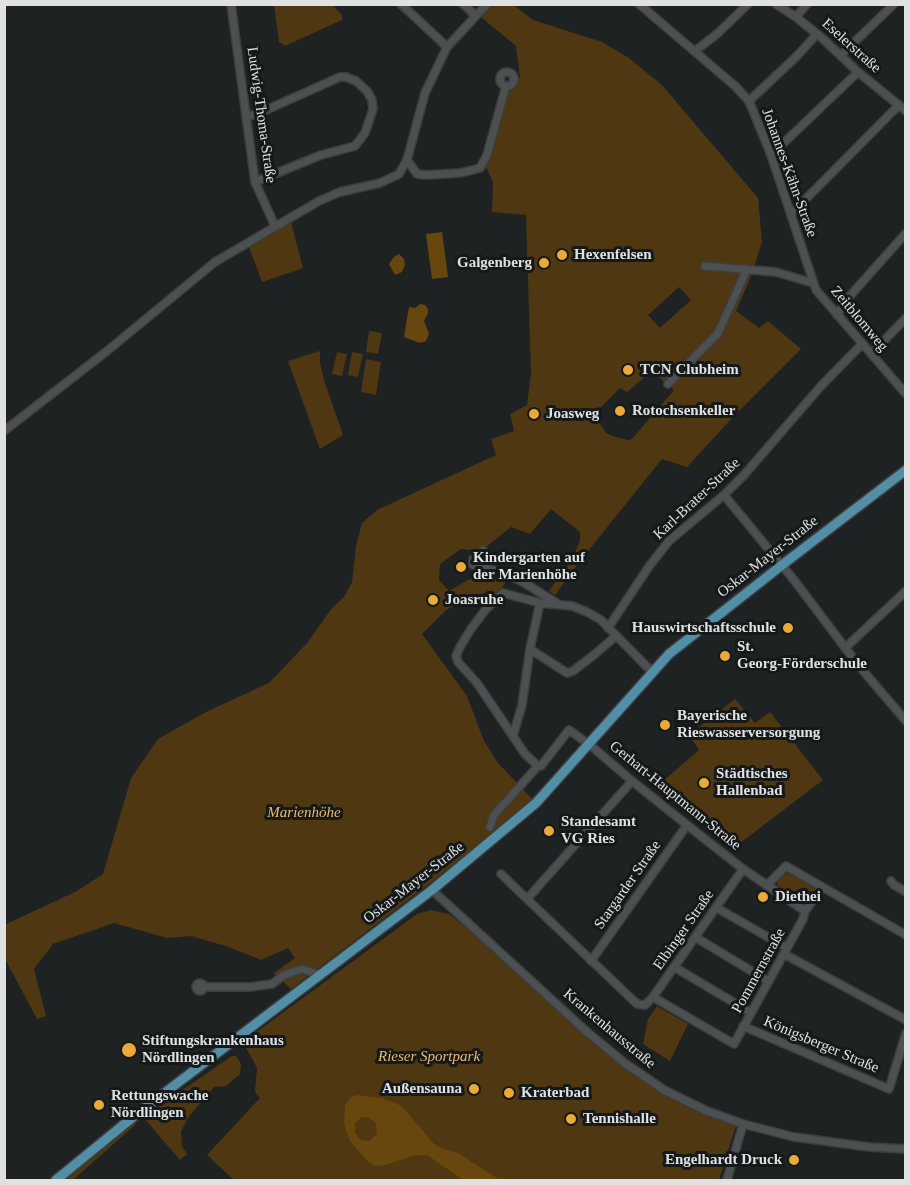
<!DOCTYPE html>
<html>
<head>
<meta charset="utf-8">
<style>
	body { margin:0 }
	#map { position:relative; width:910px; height:1185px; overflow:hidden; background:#1f2223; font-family:"Times New Roman",serif }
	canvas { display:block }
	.frame { position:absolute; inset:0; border:6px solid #dfe1e2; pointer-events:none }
</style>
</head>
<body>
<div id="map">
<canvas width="910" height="1185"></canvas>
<div class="frame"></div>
</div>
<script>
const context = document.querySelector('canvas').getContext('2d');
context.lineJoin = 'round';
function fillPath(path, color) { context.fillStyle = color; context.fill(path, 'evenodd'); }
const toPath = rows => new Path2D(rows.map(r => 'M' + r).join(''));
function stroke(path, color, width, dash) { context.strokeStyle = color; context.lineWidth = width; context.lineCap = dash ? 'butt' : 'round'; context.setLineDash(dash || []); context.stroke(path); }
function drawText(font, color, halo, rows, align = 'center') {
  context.font = font + ' "Times New Roman",serif'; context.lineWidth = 6; context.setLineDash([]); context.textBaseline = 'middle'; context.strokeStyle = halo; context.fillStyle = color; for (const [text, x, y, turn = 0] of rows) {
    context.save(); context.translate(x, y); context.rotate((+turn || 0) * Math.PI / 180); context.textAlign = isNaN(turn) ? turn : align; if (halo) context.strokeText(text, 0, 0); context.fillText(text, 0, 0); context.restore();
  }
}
fillPath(toPath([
	[274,5,333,5,342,15,342,20,285,46,279,42],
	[493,5,514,5,533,20,602,42,629,58,662,85,758,198,762,242,752,274,736,311,759,328,768,321,801,349,734,416,687,467,662,459,584,556,555,595,549,591,573,558,580,540,580,532,551,509,530,534,511,527,481,551,461,549,440,564,439,580,449,591,484,571,506,581,498,596,485,593,466,598,445,611,422,634,467,696,484,741,498,763,533,800,434,880,291,989,274,973,295,958,288,948,261,960,229,947,191,936,167,938,114,923,53,944,34,969,46,1016,37,1019,5,959,4,925,77,891,103,874,131,778,158,739,206,712,269,683,307,643,332,608,344,597,352,582,356,546,362,523,377,510,496,455,491,439,514,431,510,414,527,405,531,373,526,215,492,212,493,182,486,167,507,95,520,77,516,46,481,17],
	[679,287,691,300,660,328,648,315],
	[652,371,674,390,632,439,629,440,615,437,606,433,594,414,620,388,627,392],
	[291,222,303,268,262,282,249,247],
	[369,331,382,333,378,354,366,352],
	[320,351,320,363,324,380,343,435,320,449,288,361],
	[337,352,347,354,342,376,332,374],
	[352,352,363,354,358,377,348,375],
	[366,359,381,362,376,395,361,392],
	[735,699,755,723,770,712,823,780,740,843,663,781,699,750,689,735],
	[787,873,792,873,816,889,804,903,777,885,778,879],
	[431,910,449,914,664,1090,737,1122,719,1180,234,1180,207,1155,260,1098,255,1092,257,1068,243,1042,417,914],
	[657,1006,688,1024,670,1061,643,1044,648,1019],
	[232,1056,236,1056,241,1064,240,1074,226,1086,214,1087,187,1119,181,1132,182,1146,187,1154,180,1160,143,1117],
	[138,1119,135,1125,73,1180,66,1179,66,1176]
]), '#4e3711');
fillPath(toPath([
	[442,232,448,277,432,279,426,234],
	[399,254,404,259,405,265,402,272,395,275,389,264,394,257],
	[420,304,425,305,428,309,428,313,424,321,429,334,426,341,420,343,404,337,409,307,415,308],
	[357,1095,382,1098,402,1106,434,1144,441,1148,458,1153,500,1180,463,1180,427,1155,412,1156,386,1165,376,1166,368,1162,350,1141,344,1124,345,1105,351,1097],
	[362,1117,368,1117,376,1123,377,1134,369,1141,361,1140,355,1133,355,1123]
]), '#67470e');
const minor = toPath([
	[231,4,255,182,275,226],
	[401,4,447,47],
	[463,4,476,16],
	[639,4,735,86,749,101,771,155,816,290,906,394],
	[776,4,796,17,823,39,858,72,906,111],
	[796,17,807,4],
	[695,51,717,34,748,4],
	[841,55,894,4],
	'500 79a7 7 0 1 1 14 0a7 7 0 1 1-14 0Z',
	[749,101,797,56,817,34],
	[246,116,255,115,340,77,346,77,356,81,367,91,372,100,373,109,365,133,355,146,321,155,255,182],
	[771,155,858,72],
	[407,160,417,174,426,175,460,173,480,168,487,155,506,86],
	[791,214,898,106],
	[705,266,776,272,813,283],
	[837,315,849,297,906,233],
	[871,354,906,318],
	[668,384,718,333,747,269],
	[4,431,107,351,215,262,319,201,340,192,380,183,399,174,407,160,425,93,447,47,487,4],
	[724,495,794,580,859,666,906,721],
	[483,550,473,559,473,565,501,572,523,582,558,604],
	[608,628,650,565,669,541,724,495,744,475,821,386,862,344],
	[845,648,906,591],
	[530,649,567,673,573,671,595,654,616,636],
	[652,672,601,620,587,612,572,606,540,603,503,593,486,609,471,629,460,647,456,656,458,662,477,683,525,754,538,766,541,766,569,730,590,745,632,781,687,825,743,869,805,911,822,887],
	[513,736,522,705,530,649,540,603],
	[490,827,494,815,538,766],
	[501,874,527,899,632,781],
	[891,881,894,885,906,892],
	[767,885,786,866,906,935],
	[432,890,587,1032,626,1064,664,1090,707,1111,743,1124,794,1137,869,1147,906,1149],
	[527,899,637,1004,645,1005,653,997,743,869],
	[717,908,787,948],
	[695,937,768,981],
	[784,954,906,1020],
	[591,961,687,825],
	[674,967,750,1012],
	'196 987a4 4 0 1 1 8 0a4 4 0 1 1-8 0Z',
	[204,987,250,987,272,984,284,975,302,969,321,975],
	[653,997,734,1044,803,919,805,911],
	[743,1026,889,1089,906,1033],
	[727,1180,743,1124]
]);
const major = toPath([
	[56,1180,138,1113,432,890,536,803,669,654,782,565,906,470]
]);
stroke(minor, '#3c3e40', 10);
stroke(major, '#3c3e40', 12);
stroke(minor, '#4d5051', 7);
stroke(major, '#528fa6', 9);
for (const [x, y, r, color] of [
	[562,255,6,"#eba93a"],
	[544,263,6,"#eba93a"],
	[628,370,6,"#eba93a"],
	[620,411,6,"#eba93a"],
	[534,414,6,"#eba93a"],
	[461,567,6,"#eba93a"],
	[433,600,6,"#eba93a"],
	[788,628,6,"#eba93a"],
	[725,656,6,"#eba93a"],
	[665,725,6,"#eba93a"],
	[704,783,6,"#eba93a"],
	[549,831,6,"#eba93a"],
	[763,897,6,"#eba93a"],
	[129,1050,8,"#eba93a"],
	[474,1089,6,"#eba93a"],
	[509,1093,6,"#eba93a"],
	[99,1105,6,"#eba93a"],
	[571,1119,6,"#eba93a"],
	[794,1160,6,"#eba93a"]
]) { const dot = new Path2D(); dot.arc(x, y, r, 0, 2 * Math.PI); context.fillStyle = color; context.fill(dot); stroke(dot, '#16191a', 2); }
drawText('15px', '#dfe1e2', '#16191a', [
	["Eselerstraße",851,46,42],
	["Ludwig-Thoma-Straße",261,115,82],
	["Johannes-Kähn-Straße",789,173,70],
	["Zeitblomweg",859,319,50],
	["Karl-Brater-Straße",697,499,-43],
	["Oskar-Mayer-Straße",768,557,-38],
	["Gerhart-Hauptmann-Straße",675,796,39],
	["Oskar-Mayer-Straße",414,883,-38],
	["Stargarder Straße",628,885,-55],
	["Elbinger Straße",684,930,-55],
	["Pommernstraße",759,971,-61],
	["Krankenhausstraße",609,1029,40],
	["Königsberger Straße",821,1045,23]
]);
drawText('bold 15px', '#dfe1e2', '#16191a', [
	["Hexenfelsen",574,255],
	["Galgenberg",532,263,"right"],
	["TCN Clubheim",640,370],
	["Rotochsenkeller",632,411],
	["Joasweg",546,414],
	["Kindergarten auf",473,558],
	["der Marienhöhe",473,575],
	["Joasruhe",445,600],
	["Hauswirtschaftsschule",776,628,"right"],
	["St.",737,647],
	["Georg-Förderschule",737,664],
	["Bayerische",677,716],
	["Rieswasserversorgung",677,733],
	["Städtisches",716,774],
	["Hallenbad",716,791],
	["Standesamt",561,822],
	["VG Ries",561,839],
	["Diethei",775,897],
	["Stiftungskrankenhaus",142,1041],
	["Nördlingen",142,1058],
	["Außensauna",462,1089,"right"],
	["Kraterbad",521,1093],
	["Rettungswache",111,1096],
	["Nördlingen",111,1113],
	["Tennishalle",583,1119],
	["Engelhardt Druck",782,1160,"right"]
], 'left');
drawText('italic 15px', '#eeba6e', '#16191a', [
	["Marienhöhe",304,813],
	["Rieser Sportpark",429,1057]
]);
</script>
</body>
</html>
